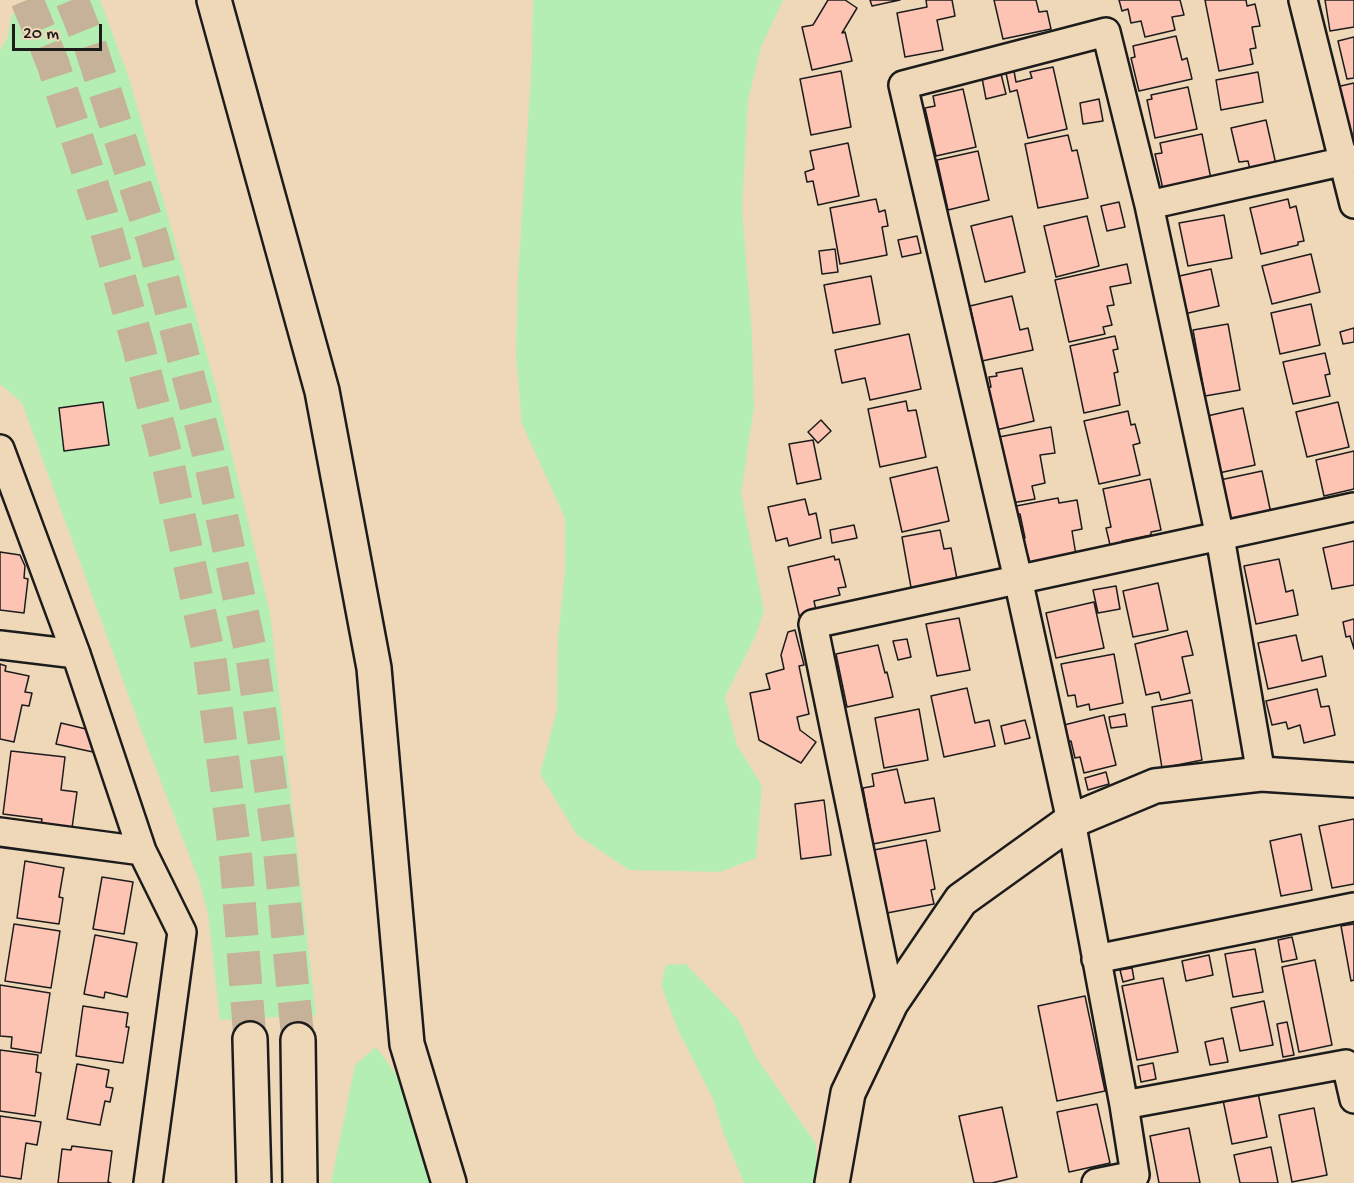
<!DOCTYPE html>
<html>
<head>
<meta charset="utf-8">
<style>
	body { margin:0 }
	#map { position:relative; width:1354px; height:1183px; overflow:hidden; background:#efd8b7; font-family:"Gochi Hand",sans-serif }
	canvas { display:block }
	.scale { position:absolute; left:12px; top:24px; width:90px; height:27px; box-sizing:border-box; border:3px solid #1c1c1c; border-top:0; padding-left:8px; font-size:18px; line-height:21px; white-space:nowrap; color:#1c1c1c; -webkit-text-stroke:4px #efd8b7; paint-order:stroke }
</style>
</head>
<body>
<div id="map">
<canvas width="1354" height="1183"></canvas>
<div class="scale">20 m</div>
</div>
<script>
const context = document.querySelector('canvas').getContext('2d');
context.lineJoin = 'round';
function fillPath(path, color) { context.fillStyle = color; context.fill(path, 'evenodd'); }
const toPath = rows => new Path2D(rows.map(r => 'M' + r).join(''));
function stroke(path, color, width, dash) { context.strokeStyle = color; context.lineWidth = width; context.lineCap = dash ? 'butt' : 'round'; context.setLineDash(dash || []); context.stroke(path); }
fillPath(toPath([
	[46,0,100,0,129,78,216,388,270,613,316,1015,220,1020,208,914,199,881,140,727,22,403,0,384,0,50,7,39,12,14],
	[533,0,783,0,761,47,748,100,742,209,752,335,754,408,741,493,764,611,755,637,725,697,737,745,762,786,756,858,720,872,629,870,577,835,540,774,557,710,558,638,565,571,565,518,522,424,516,356,518,277,532,59],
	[686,964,738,1019,756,1057,816,1144,817,1183,744,1183,723,1132,713,1099,678,1030,661,985,666,965],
	[376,1047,400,1080,418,1130,434,1183,331,1183,355,1065]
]), '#b5eeb2');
const building = toPath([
	[828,0,845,0,857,8,842,33,845,32,852,61,812,70,802,27,813,25,828,0],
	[870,0,900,0,872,6,870,0],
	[926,0,952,0,955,16,937,20,943,50,905,57,897,13,927,7,926,0],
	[994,0,1036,0,1039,12,1047,11,1051,29,1003,39,994,0],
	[1119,0,1180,0,1184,15,1172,17,1175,30,1145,37,1141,21,1131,23,1128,9,1122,11,1119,0],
	[1205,0,1246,0,1247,6,1255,4,1260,26,1252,27,1256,48,1250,49,1253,64,1219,71,1205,0],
	[1325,0,1354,0,1354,27,1330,31,1325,0],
	[1176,36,1182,60,1187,58,1192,79,1139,91,1131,58,1135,57,1133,46,1176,36],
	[1354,37,1354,78,1347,79,1338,41,1354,37],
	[1053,67,1067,129,1028,138,1017,90,1010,92,1006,73,1014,71,1016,82,1032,78,1030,72,1053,67],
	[841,71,851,127,811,135,800,79,841,71],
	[1258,72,1263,102,1221,110,1216,80,1258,72],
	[1001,74,1006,94,986,99,982,78,1001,74],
	[1354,83,1354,149,1332,88,1354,83],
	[1188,87,1197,129,1155,138,1147,100,1152,99,1151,95,1188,87],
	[963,89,976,147,936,156,925,108,935,106,933,96,963,89],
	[1099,99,1103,121,1083,124,1080,103,1099,99],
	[1266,120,1277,169,1251,174,1248,161,1239,162,1231,128,1266,120],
	[1202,134,1211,179,1163,189,1155,154,1162,153,1160,143,1202,134],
	[1068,135,1072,151,1077,150,1088,198,1038,208,1025,144,1068,135],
	[848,143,859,196,818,205,813,181,807,182,805,172,814,169,810,151,848,143],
	[978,151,989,200,948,210,937,160,978,151],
	[876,199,879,212,885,210,888,226,882,227,887,255,840,264,830,208,876,199],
	[1288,199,1290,208,1296,206,1304,241,1298,242,1298,245,1261,254,1250,208,1288,199],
	[1119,202,1125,227,1107,231,1101,206,1119,202],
	[1224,215,1232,258,1188,266,1179,223,1224,215],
	[1012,216,1025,272,985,282,971,226,1012,216],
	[1087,216,1099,266,1056,277,1044,226,1087,216],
	[917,236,921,253,902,257,898,240,917,236],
	[835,249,838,272,822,274,819,251,835,249],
	[1311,254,1320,292,1272,304,1262,266,1311,254],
	[1127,264,1131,283,1110,287,1114,305,1107,306,1112,325,1103,327,1105,334,1069,342,1055,280,1127,264],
	[1211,269,1219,306,1184,314,1175,277,1211,269],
	[871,276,880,324,833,333,824,285,871,276],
	[1012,296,1020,330,1028,328,1033,350,982,361,970,306,1012,296],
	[1311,304,1320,345,1280,354,1271,313,1311,304],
	[1228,324,1240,390,1205,396,1193,330,1228,324],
	[1354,328,1354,342,1343,344,1340,332,1354,328],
	[909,334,921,389,870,400,865,378,842,383,835,350,909,334],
	[1115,336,1118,349,1113,350,1118,372,1114,373,1120,405,1084,413,1070,346,1115,336],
	[1325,353,1330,374,1325,375,1330,396,1293,404,1283,362,1325,353],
	[1022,368,1034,421,996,430,986,388,991,387,989,377,997,376,996,373,1022,368],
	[906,401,908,411,916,410,926,457,880,467,868,409,906,401],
	[103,402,109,445,64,451,59,408,103,402],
	[1338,402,1349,447,1307,457,1296,412,1338,402],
	[1243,408,1255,465,1219,473,1207,416,1243,408],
	[1128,411,1131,425,1135,424,1140,443,1133,445,1140,475,1099,484,1084,421,1128,411],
	[821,420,831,431,818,443,808,432,821,420],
	[1051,427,1055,453,1040,455,1045,483,1032,486,1035,499,1012,503,999,437,1051,427],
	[813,440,821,479,797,484,789,444,813,440],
	[1354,451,1354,489,1324,496,1316,460,1354,451],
	[937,467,949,521,902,532,890,478,937,467],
	[1262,471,1272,518,1245,523,1243,516,1228,519,1220,480,1262,471],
	[1150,479,1161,530,1151,532,1151,535,1122,541,1123,546,1111,549,1106,528,1111,527,1103,489,1150,479],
	[1058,498,1059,503,1077,500,1082,529,1072,531,1077,561,1030,565,1028,555,1019,556,1016,539,1025,538,1020,514,1012,516,1011,507,1058,498],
	[805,499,809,515,816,513,821,538,789,546,787,538,776,541,768,507,805,499],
	[854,525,857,538,832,543,830,530,854,525],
	[940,530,944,549,951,548,958,584,912,593,902,537,940,530],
	[1354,541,1354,585,1332,589,1323,548,1354,541],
	[0,552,20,555,25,566,24,578,28,579,24,613,0,610,0,552],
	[834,556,835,560,839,559,846,587,838,588,840,595,814,601,817,615,800,619,788,567,834,556],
	[1279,559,1286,592,1293,590,1298,615,1256,624,1244,566,1279,559],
	[1158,583,1168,630,1133,637,1123,591,1158,583],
	[1116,586,1120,609,1098,613,1093,590,1116,586],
	[1094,602,1104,648,1056,658,1046,613,1094,602],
	[959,618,970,670,937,676,926,624,959,618],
	[1354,619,1354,649,1350,636,1346,637,1343,622,1354,619],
	[795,630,804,665,799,666,809,714,797,717,800,730,816,742,801,763,759,740,750,693,770,689,766,674,784,669,781,655,788,632,795,630],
	[1187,631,1193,655,1182,657,1190,693,1161,700,1159,692,1146,695,1135,644,1187,631],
	[1296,635,1302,661,1322,656,1326,676,1268,689,1258,643,1296,635],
	[907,639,911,657,898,660,893,641,907,639],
	[878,645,885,673,887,672,893,697,847,707,836,654,878,645],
	[1114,654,1123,703,1090,710,1089,704,1077,707,1075,695,1068,696,1061,664,1114,654],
	[0,664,6,666,5,671,29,676,25,692,32,693,29,706,22,705,14,742,0,739,0,664],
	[967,688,975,723,989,720,995,746,944,757,931,696,967,688],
	[1317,689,1321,707,1329,706,1335,735,1304,743,1300,725,1288,729,1286,722,1272,725,1266,701,1317,689],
	[1192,700,1202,760,1162,768,1152,707,1192,700],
	[919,709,928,760,884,768,875,718,919,709],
	[1125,714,1127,726,1111,728,1109,717,1125,714],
	[1104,715,1116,765,1084,773,1080,757,1075,758,1071,741,1068,742,1064,725,1104,715],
	[1025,720,1030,738,1005,744,1001,726,1025,720],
	[61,723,86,729,93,752,56,744,61,723],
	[11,751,65,757,61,790,77,792,72,828,41,824,42,819,3,814,11,751],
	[897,769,905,803,934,798,940,831,873,844,863,788,874,786,872,774,897,769],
	[1106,772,1109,784,1088,790,1085,778,1106,772],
	[824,800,831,855,801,859,795,804,824,800],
	[1354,819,1354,884,1332,888,1319,826,1354,819],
	[1301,834,1312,890,1281,896,1270,841,1301,834],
	[926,840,935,889,931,890,934,904,887,913,874,850,926,840],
	[25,861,64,868,59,897,63,898,59,924,17,918,25,861],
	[102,877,133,882,124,934,93,929,102,877],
	[14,924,60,931,51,988,5,981,14,924],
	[1354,924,1354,980,1351,981,1341,926,1354,924],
	[95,935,137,943,127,997,105,992,104,998,84,994,95,935],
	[1292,937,1297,959,1282,962,1278,940,1292,937],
	[1255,949,1263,992,1233,997,1225,954,1255,949],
	[1209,955,1213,975,1186,981,1182,961,1209,955],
	[1315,960,1332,1045,1299,1052,1282,967,1315,960],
	[1132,968,1134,979,1123,982,1120,970,1132,968],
	[1163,978,1178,1052,1137,1060,1122,986,1163,978],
	[0,985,50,993,41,1053,11,1048,12,1037,0,1036,0,985],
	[1085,996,1105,1091,1057,1101,1038,1006,1085,996],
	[1264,1001,1273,1045,1240,1051,1231,1008,1264,1001],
	[83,1006,128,1013,126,1027,129,1027,123,1063,76,1056,83,1006],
	[1287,1022,1294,1055,1283,1057,1277,1024,1287,1022],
	[1223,1038,1228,1062,1210,1065,1205,1042,1223,1038],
	[0,1050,38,1055,36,1072,41,1073,35,1116,0,1111,0,1050],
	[1153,1063,1156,1079,1141,1082,1138,1066,1153,1063],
	[77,1064,109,1070,106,1087,113,1088,110,1102,105,1101,100,1125,67,1119,77,1064],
	[1258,1093,1267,1137,1232,1144,1223,1100,1258,1093],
	[1097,1104,1110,1163,1069,1172,1057,1112,1097,1104],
	[1002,1107,1017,1177,992,1183,974,1183,959,1116,1002,1107],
	[1314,1108,1327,1175,1292,1182,1279,1115,1314,1108],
	[0,1116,41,1122,37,1145,26,1143,21,1179,0,1176,0,1116],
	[1189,1128,1200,1183,1159,1183,1150,1136,1189,1128],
	[72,1146,112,1151,108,1182,111,1183,58,1183,62,1149,71,1150,72,1146],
	[1271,1147,1278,1183,1240,1183,1234,1155,1271,1147]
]);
fillPath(building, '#fdc3b3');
stroke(building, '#1c1c1c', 1.5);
stroke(toPath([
	[27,0,53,64,102,215,137,341,167,459,210,660,236,861,250,1039],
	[72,0,90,45,153,241,208,452,252,658,279,846,298,1040]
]), '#c5b298', 33, [33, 16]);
const street = toPath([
	[1303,0,1354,204],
	[1149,205,1354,159],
	[0,449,76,654,142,851,182,932,148,1183],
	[0,645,76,654],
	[0,832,142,851],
	[1096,959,1354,907],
	[891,1003,813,624,1354,507],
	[1124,1105,1346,1064,1354,1099],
	[1096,1183,1135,1175,1124,1105,1071,821,1018,579,903,85,1106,32,1149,205,1220,537,1261,774]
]);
const secondary = toPath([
	[214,0,322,391,374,668,407,1044,449,1183],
	[832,1183,848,1093,891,1003,961,900,1071,821,1155,786,1261,774,1354,780]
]);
const highway = toPath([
	[250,1039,254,1183],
	[298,1040,300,1183]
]);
stroke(street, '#1c1c1c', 32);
stroke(secondary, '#1c1c1c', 38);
stroke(highway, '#1c1c1c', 38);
stroke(street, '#efd8b7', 27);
stroke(secondary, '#efd8b7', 33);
stroke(highway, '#efd8b7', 33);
</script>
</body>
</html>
